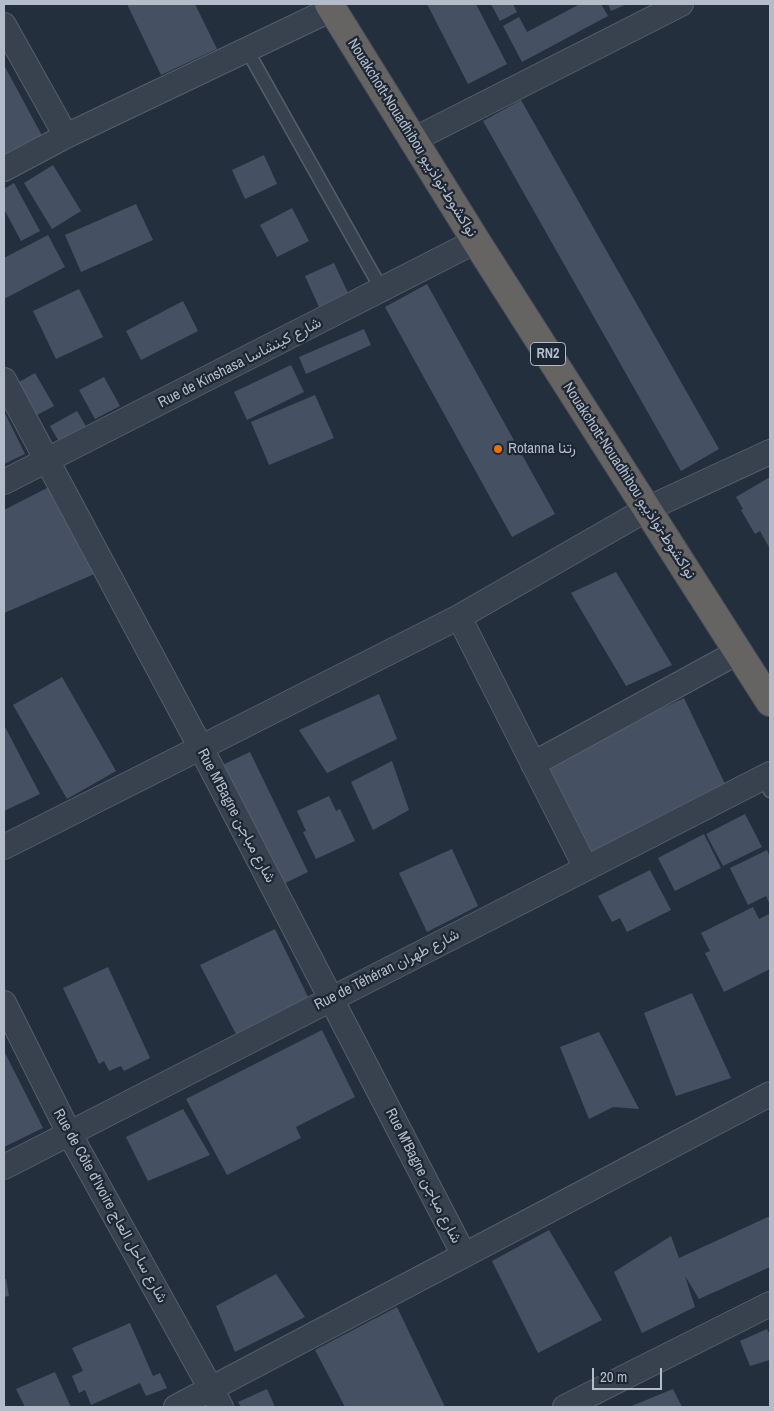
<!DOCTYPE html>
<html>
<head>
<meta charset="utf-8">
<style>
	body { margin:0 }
	#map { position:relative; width:774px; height:1411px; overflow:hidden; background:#242f3e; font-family:"Archivo Narrow",sans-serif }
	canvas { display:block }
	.frame { position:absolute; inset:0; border:5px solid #b4bcc9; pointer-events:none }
	.scale { position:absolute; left:592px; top:1368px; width:70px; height:22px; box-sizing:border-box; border:2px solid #b4bcc9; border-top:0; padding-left:6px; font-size:15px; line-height:18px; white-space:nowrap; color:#b4bcc9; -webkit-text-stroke:4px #1d2633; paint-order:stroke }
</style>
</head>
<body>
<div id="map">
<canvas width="774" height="1411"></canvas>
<div class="frame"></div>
<div class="scale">20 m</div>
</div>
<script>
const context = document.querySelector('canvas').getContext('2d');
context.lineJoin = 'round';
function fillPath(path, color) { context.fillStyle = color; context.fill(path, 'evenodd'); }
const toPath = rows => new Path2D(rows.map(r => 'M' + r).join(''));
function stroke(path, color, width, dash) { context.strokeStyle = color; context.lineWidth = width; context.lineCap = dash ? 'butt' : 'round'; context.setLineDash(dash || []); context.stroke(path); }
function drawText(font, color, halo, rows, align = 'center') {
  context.font = font + ' "Archivo Narrow",Vazirmatn,sans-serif'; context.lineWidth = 4.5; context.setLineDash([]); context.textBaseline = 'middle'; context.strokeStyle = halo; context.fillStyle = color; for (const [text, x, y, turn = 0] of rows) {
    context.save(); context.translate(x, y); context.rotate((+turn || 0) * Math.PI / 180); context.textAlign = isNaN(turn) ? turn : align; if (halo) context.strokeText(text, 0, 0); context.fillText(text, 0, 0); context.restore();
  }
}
fillPath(toPath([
	[127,4,195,4,217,49,161,75],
	[427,4,476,4,507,64,468,84],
	[491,4,513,4,517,12,500,21],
	[580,4,601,4,608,16,522,62,503,26,519,17,527,32],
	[608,4,627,4,611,11],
	[4,65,46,143,4,165],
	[521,100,719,449,681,471,483,121],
	[264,155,277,184,245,199,232,170],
	[53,165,81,211,52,229,24,183],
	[14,183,40,231,21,241,4,209,4,189],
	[136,204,153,240,81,272,65,235],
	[292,208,309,241,277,257,260,225],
	[48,235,65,267,4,299,4,258],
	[334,263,348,293,319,307,305,276],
	[427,284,555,514,512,537,385,307],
	[79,289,103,337,56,359,33,311],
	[183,301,198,331,141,360,126,331],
	[364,329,371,345,306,374,299,357],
	[291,365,304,392,247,420,234,392],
	[35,373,54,406,37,415,19,382],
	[104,377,120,406,95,419,79,390],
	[315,395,334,438,269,465,251,422],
	[4,411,25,454,4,464],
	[77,411,90,433,63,449,50,426],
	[770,477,770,549,760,531,755,534,741,510,743,509,736,497],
	[51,486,99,572,4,613,4,510],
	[616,572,672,665,626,686,571,593],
	[62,677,116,771,67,799,13,705],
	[379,694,397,739,327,773,299,730],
	[684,698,727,788,590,854,547,763],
	[4,725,40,794,4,811],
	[250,752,308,872,279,886,218,767],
	[392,761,409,810,373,830,351,782],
	[329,796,336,811,340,809,355,841,316,859,303,832,306,831,297,811],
	[745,814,762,847,723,866,706,834],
	[704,834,721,868,675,891,658,858],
	[452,849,478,906,427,932,399,873],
	[767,850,770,857,770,905,766,896,748,905,730,868],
	[650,870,671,910,627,932,620,918,612,922,598,896],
	[753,907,759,919,769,914,770,918,770,969,724,992,705,953,710,951,701,933],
	[275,929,309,999,236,1034,200,965],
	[108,967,150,1058,124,1071,121,1066,109,1071,104,1061,99,1064,63,988],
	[692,993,731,1078,676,1096,644,1013],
	[322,1030,355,1097,296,1127,301,1138,227,1175,186,1099],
	[599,1032,639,1109,613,1107,589,1119,560,1047],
	[4,1051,43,1128,4,1147],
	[183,1109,210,1155,148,1181,126,1137],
	[770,1216,770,1267,699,1299,685,1276,695,1307,642,1333,614,1272,671,1236,679,1258],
	[549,1230,602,1320,538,1353,492,1261],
	[276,1274,305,1317,235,1352,216,1306],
	[4,1279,6,1279,9,1296,4,1297],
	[397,1307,445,1407,345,1407,315,1350],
	[130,1323,153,1376,160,1373,167,1388,146,1396,140,1383,91,1405,85,1390,79,1393,72,1376,83,1371,72,1348],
	[767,1329,770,1335,770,1360,750,1366,740,1341],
	[55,1372,71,1407,25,1407,16,1389],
	[267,1389,275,1407,241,1407,238,1402],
	[673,1389,682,1407,629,1407]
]), '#455162');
const service = toPath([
	[247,50,382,290],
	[763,777,770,791]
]);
const minor = toPath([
	[4,25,66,136],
	[413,140,681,4],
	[4,169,66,136,332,9],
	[4,380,201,748,464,1255],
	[4,482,476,241],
	[459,617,586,868],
	[533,764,738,652],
	[4,847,459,617,647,509,770,452],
	[4,1003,69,1133,221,1407],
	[4,1167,770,774],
	[176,1407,770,1094],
	[565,1407,770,1304]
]);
const trunk = toPath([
	[329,4,476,241,770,702]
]);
stroke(service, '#565f6c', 15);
stroke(minor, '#565f6c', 26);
stroke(trunk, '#434c59', 30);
stroke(service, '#38414e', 12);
stroke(minor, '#38414e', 24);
stroke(trunk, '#656462', 28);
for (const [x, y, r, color] of [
	[498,449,5,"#e8710a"]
]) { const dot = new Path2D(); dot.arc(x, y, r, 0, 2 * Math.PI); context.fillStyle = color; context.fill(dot); stroke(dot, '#1d2633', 2); }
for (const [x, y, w] of [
	[548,354,35]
]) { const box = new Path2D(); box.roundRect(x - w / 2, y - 11.5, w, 23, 4); context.fillStyle = '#1d2633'; context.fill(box); stroke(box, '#b4bcc9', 1); }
drawText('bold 14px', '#b4bcc9', null, [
	["RN2",548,354]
]);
drawText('15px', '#b4bcc9', '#1d2633', [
	["Nouakchott-Nouadhibou نواكشوط-نواذيبو",412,138,58],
	["Rue de Kinshasa شارع كينشاسا",240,363,-27],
	["Nouakchott-Nouadhibou نواكشوط-نواذيبو",629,481,57],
	["Rue M'Bagne شارع مباجن",236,816,62],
	["Rue de Téhéran شارع طهران",387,970,-27],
	["Rue M'Bagne شارع مباجن",423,1176,63],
	["Rue de Côte d'Ivoire شارع ساحل العاج",110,1206,61]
]);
drawText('15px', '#b4bcc9', '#1d2633', [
	["Rotanna رتنا",508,449]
], 'left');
</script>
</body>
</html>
